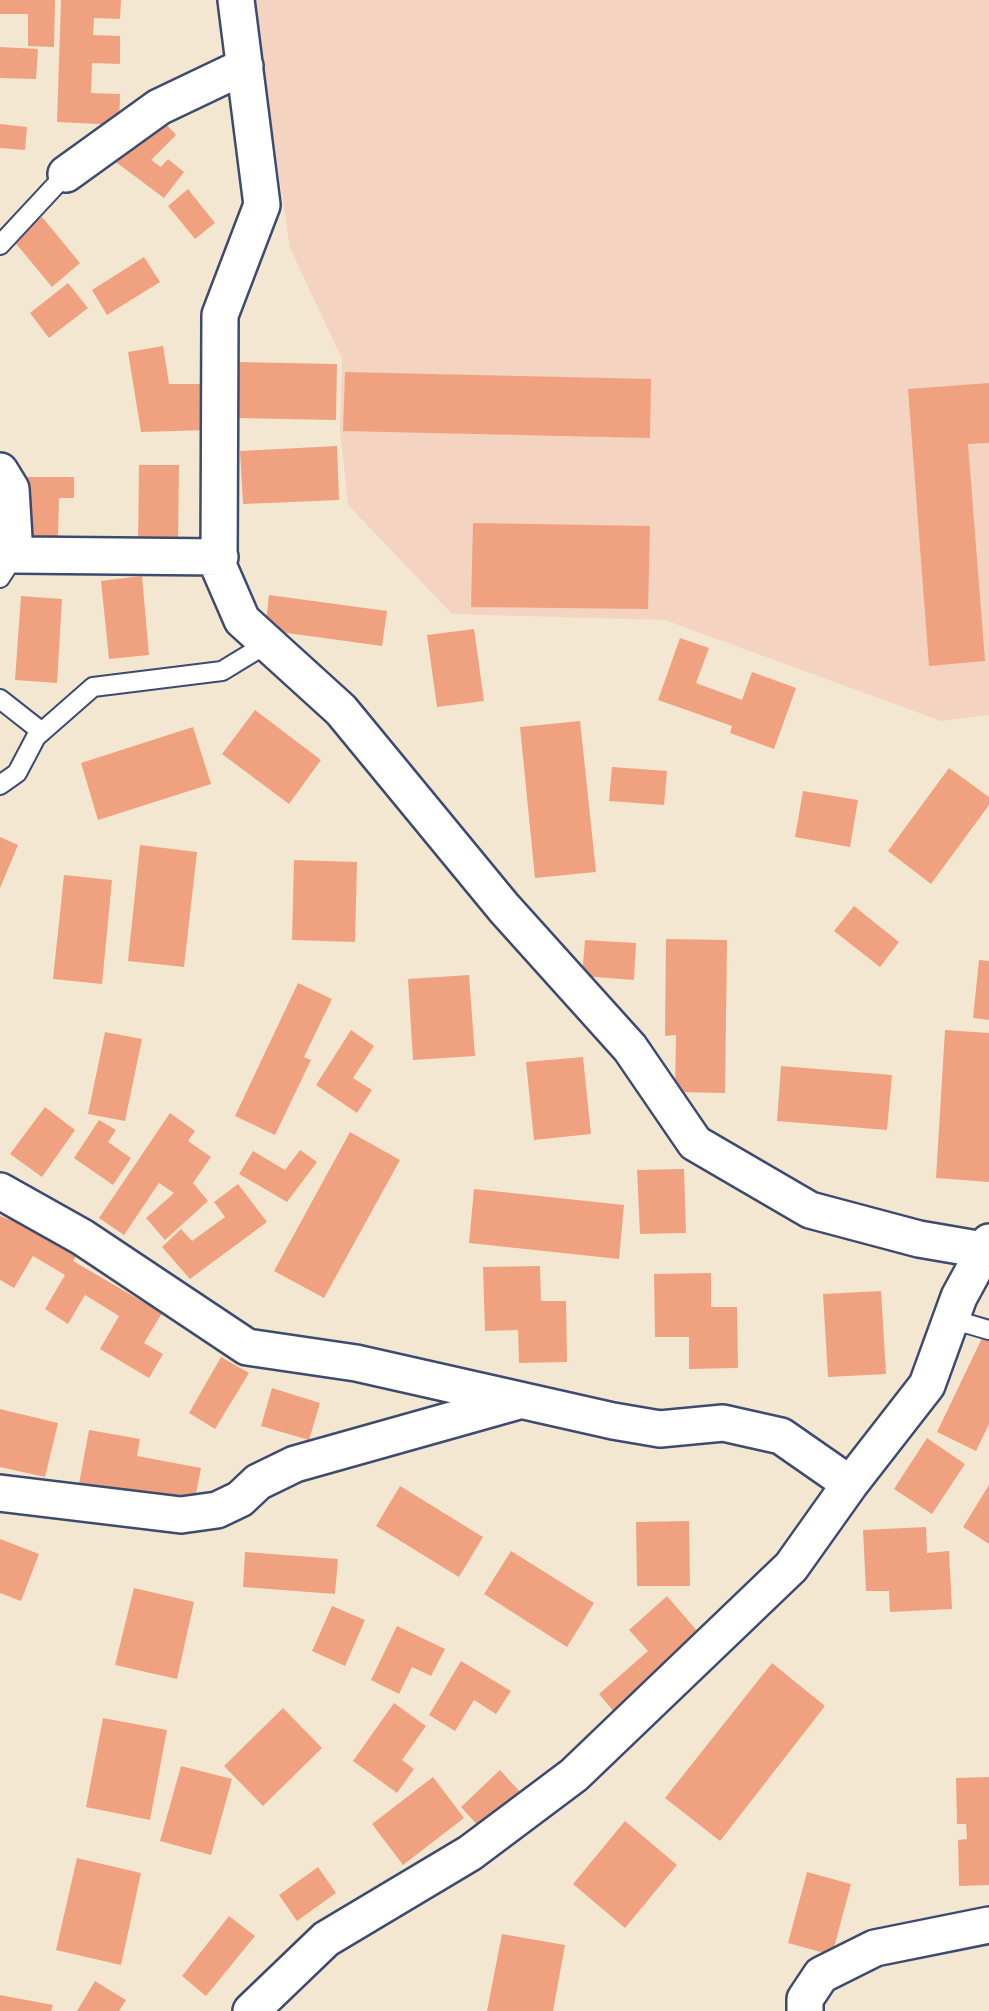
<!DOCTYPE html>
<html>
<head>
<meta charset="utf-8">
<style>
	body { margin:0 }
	canvas { display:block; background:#f4e7d1 }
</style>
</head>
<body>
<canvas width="989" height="2011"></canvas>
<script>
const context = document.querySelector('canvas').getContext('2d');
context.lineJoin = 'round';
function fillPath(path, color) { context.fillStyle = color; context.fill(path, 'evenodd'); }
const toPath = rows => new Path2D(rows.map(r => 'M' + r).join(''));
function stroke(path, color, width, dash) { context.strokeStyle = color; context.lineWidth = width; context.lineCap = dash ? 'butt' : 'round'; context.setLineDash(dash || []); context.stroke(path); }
fillPath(toPath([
	[253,0,989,0,989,715,941,721,665,620,452,614,348,505,340,429,342,359,290,248]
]), '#f4d3c0');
fillPath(toPath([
	[0,0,55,0,54,47,28,46,28,14,0,14],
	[61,0,121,0,120,19,94,18,93,35,120,36,120,64,92,63,91,93,120,94,119,125,57,122],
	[0,47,38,49,36,79,0,78],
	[157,114,176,135,151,160,161,167,168,159,184,172,164,198,109,157],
	[0,124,27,127,25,150,0,148],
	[188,189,215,223,195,239,168,206],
	[42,217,80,263,52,287,13,240],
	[144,257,160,282,107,315,92,290],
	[68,283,88,308,49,338,30,313],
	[163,346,169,384,207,384,208,430,141,432,128,352],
	[236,362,337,364,336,420,235,418],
	[345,372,651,379,650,438,343,431],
	[989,383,989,443,968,444,985,661,929,666,908,389],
	[337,446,339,500,243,504,240,451],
	[139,465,179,465,178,548,138,547],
	[21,477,74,477,74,498,59,498,58,537,21,537],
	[473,523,650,526,648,609,471,607],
	[142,576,149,655,109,659,101,581],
	[269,595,387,611,382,646,265,630],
	[21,596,62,599,57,683,15,680],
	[474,629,484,701,437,707,427,635],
	[680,638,709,648,696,683,742,700,752,672,796,688,774,749,730,733,732,726,658,700],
	[255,710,321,760,289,804,222,754],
	[580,721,596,872,535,878,520,727],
	[193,727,211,784,98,820,81,763],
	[612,767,667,771,664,805,609,801],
	[949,768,989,797,989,805,931,884,888,851],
	[803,791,858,800,850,847,795,837],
	[0,837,18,845,0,888],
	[140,845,197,852,184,967,128,961],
	[294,860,357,862,355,942,292,940],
	[64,875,112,880,102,984,53,979],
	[854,906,899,942,880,967,834,931],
	[666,939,727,940,725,1093,675,1092,676,1035,665,1036],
	[585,940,636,943,634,980,582,976],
	[979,960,989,961,989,1020,973,1018],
	[469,975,475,1056,413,1060,408,979],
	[298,983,332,999,304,1057,311,1060,275,1135,235,1116],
	[351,1030,374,1046,353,1078,372,1090,357,1113,316,1085],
	[945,1030,989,1033,989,1182,936,1178],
	[105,1032,142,1039,125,1121,88,1114],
	[583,1057,591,1134,534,1140,526,1062],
	[781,1066,892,1075,887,1130,777,1121],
	[45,1107,75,1130,42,1177,10,1154],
	[170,1113,195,1131,188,1141,211,1157,193,1183,208,1201,165,1240,146,1218,174,1193,159,1183,124,1235,99,1218],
	[99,1120,116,1130,108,1142,131,1158,113,1185,74,1158],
	[350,1132,400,1160,324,1298,274,1271],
	[300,1150,317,1162,287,1202,239,1174,253,1151,285,1170],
	[684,1169,686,1233,640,1234,637,1170],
	[238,1184,267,1222,190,1279,162,1247,181,1229,192,1241,225,1217,214,1202],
	[474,1189,624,1205,619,1259,469,1243],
	[0,1216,16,1222,19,1216,79,1251,73,1261,162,1313,144,1343,163,1354,149,1378,100,1349,119,1316,85,1295,68,1324,45,1309,65,1275,33,1256,14,1288,0,1280],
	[540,1266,541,1301,566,1301,567,1362,519,1363,518,1330,485,1331,483,1267],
	[711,1273,711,1307,737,1307,738,1368,689,1369,689,1337,655,1337,654,1274],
	[881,1291,886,1374,828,1377,823,1294],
	[983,1336,989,1339,989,1424,976,1451,937,1432],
	[221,1357,249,1373,215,1429,189,1413],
	[272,1388,320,1403,309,1440,261,1426],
	[0,1409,58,1423,45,1477,0,1467],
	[89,1430,140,1439,137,1456,201,1468,193,1508,79,1484],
	[927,1438,965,1464,932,1514,894,1489],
	[989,1485,989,1544,963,1527],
	[400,1486,483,1537,459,1577,376,1526],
	[689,1521,690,1586,637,1586,636,1522],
	[926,1527,927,1553,949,1551,952,1609,890,1612,889,1591,866,1591,863,1530],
	[0,1539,39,1554,21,1601,0,1593],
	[511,1551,594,1603,567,1647,484,1594],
	[245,1552,338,1559,335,1594,243,1587],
	[134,1588,194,1602,177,1679,115,1665],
	[667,1596,705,1640,619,1718,599,1694,648,1651,629,1630],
	[332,1606,365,1620,345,1666,312,1651],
	[397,1626,445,1649,431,1676,412,1667,399,1694,371,1680],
	[461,1661,511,1691,496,1714,474,1700,455,1731,429,1715],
	[772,1663,825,1706,720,1841,665,1798],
	[394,1703,426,1726,402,1760,414,1769,397,1793,353,1761],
	[283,1708,322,1748,263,1806,224,1766],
	[103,1718,167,1730,150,1820,86,1807],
	[181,1766,232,1779,211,1855,160,1841],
	[500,1770,521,1793,482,1830,461,1807],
	[433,1777,464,1818,403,1865,372,1824],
	[989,1777,989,1885,959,1886,958,1840,967,1839,966,1824,957,1824,956,1778],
	[625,1821,677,1865,625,1928,573,1884],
	[77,1858,141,1873,121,1965,56,1950],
	[318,1867,336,1893,297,1921,279,1895],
	[807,1872,851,1884,832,1955,788,1943],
	[229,1916,255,1936,206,1996,182,1976],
	[502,1934,565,1945,553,2011,487,2011],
	[95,1981,126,2000,119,2011,77,2011],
	[0,1995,53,2005,51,2011,0,2011]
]), '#f0a280');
const lane = toPath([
	[0,245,66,174],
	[0,578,15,555],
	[0,699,42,732],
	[0,785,17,773,36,737,93,687,222,671,268,643],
	[951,1319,989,1330]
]);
const street = toPath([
	[236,0,262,205,220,315,219,567,242,620,341,710,504,908,630,1048,695,1143,810,1210,919,1239,983,1250],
	[66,174,159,107,245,66],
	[0,471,11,489,15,555,220,557],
	[0,1191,82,1237,247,1347,356,1363,613,1421,660,1429,723,1423,781,1436,850,1484],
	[0,1493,181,1515,217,1510,240,1499,258,1482,295,1464,519,1401],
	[251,2011,326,1939,470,1853,574,1775,791,1567,850,1484,927,1385,959,1297,989,1242],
	[805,2011,805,1999,821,1975,875,1948,989,1925]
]);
stroke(lane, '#3c4b6f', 22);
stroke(street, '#3c4b6f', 40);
stroke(lane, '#fff', 18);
stroke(street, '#fff', 35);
</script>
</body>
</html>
